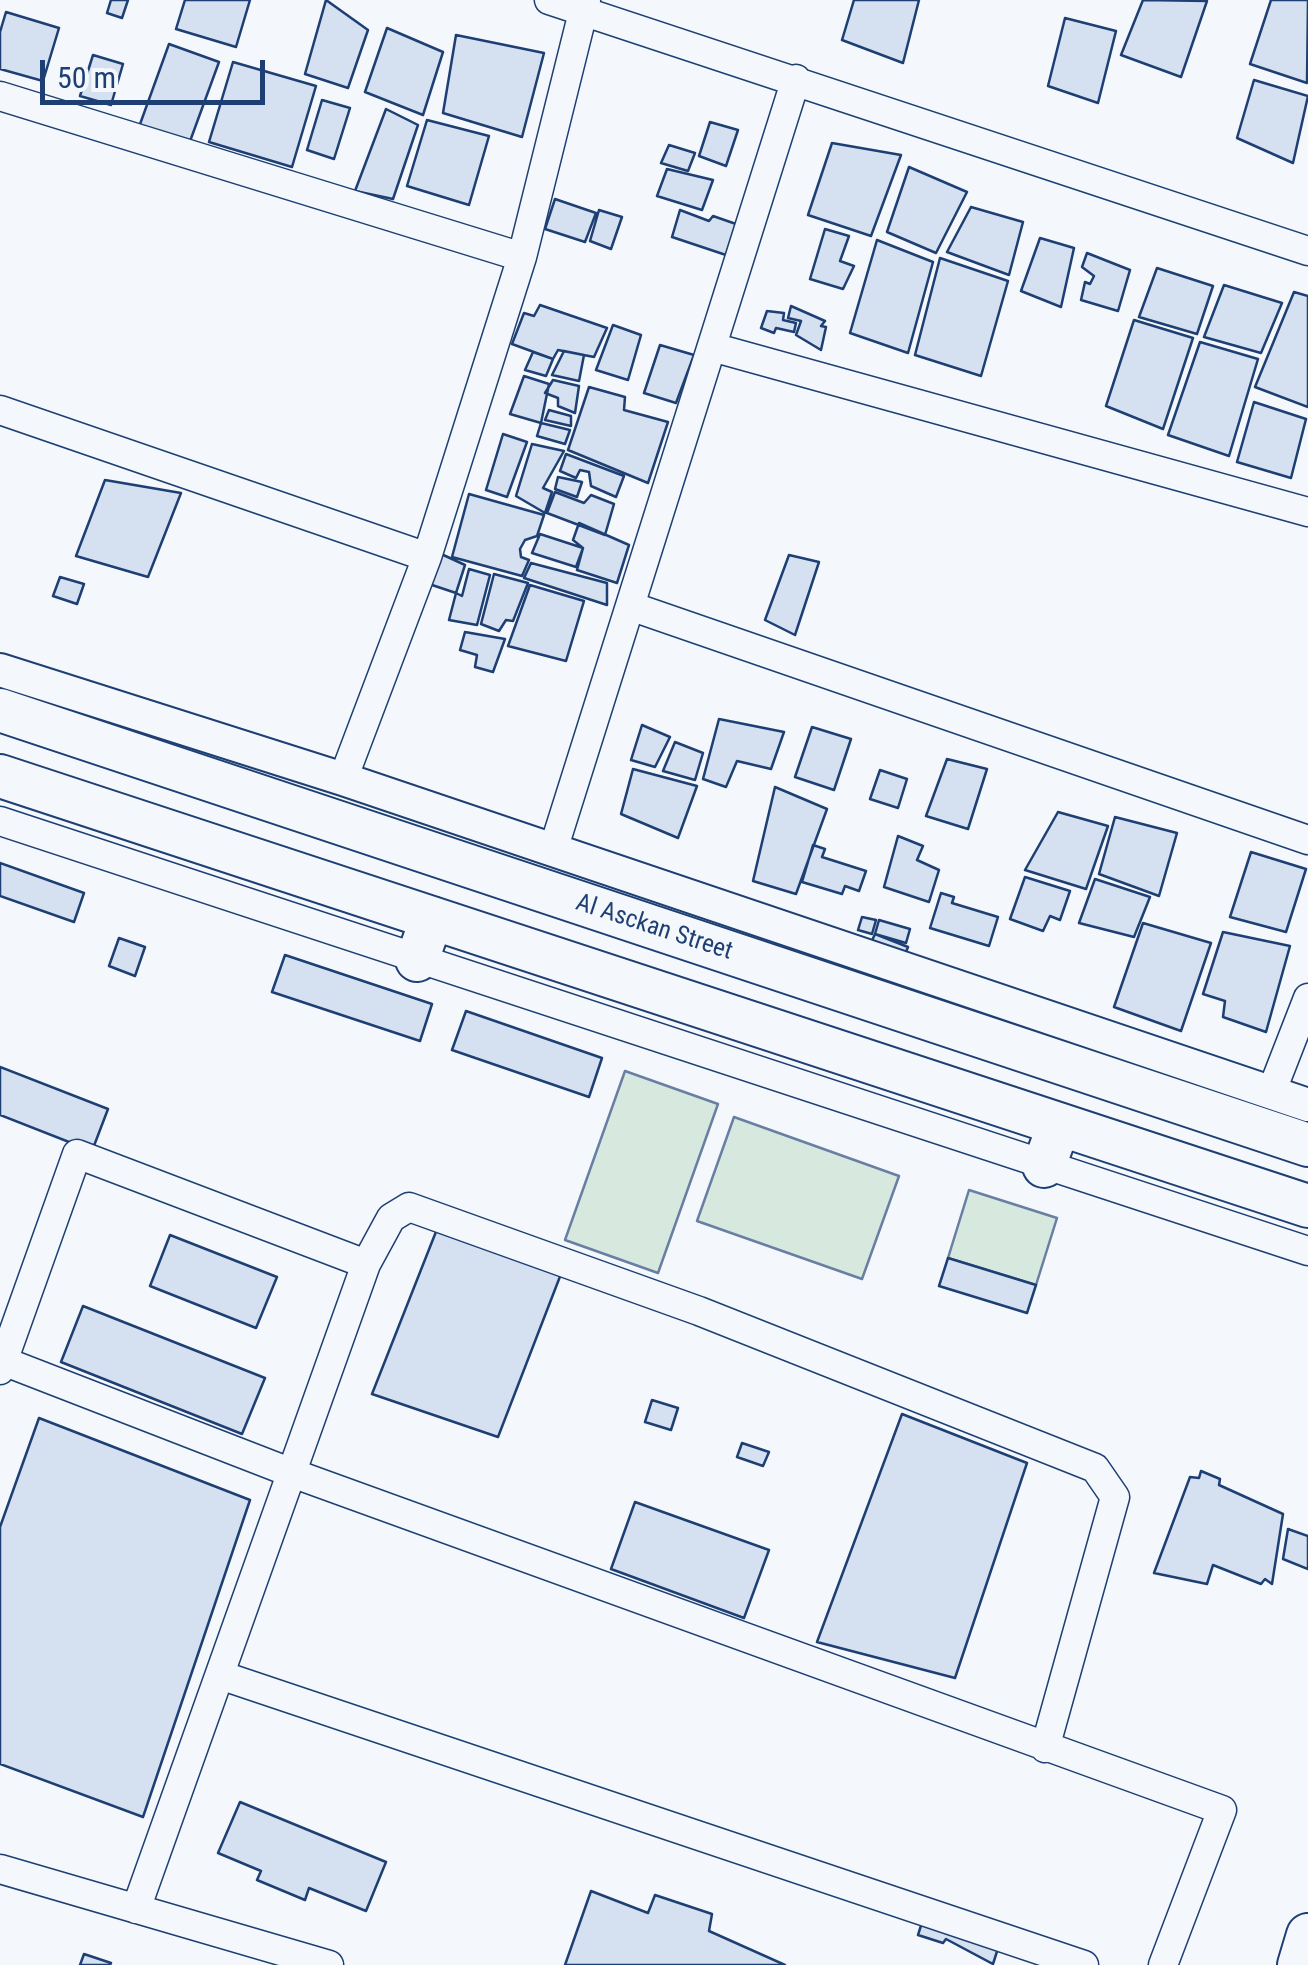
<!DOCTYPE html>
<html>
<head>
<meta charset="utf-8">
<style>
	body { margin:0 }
	#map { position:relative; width:1308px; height:1965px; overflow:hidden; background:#f4f7fb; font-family:"Roboto Condensed",sans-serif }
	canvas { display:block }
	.scale { position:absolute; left:40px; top:60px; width:225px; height:45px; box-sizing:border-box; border:5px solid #1d3f73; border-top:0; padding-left:12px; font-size:30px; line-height:35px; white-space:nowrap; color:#1d3f73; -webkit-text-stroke:8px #f4f7fb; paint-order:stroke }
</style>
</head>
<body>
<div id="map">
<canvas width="1308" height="1965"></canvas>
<div class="scale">50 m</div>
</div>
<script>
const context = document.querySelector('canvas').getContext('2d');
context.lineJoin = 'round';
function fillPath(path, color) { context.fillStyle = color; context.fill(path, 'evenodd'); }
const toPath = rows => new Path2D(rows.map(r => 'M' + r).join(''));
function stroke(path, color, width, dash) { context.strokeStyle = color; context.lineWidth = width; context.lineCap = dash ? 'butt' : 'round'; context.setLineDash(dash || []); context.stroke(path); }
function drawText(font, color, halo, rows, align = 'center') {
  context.font = font + ' "Roboto Condensed",sans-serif'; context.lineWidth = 8; context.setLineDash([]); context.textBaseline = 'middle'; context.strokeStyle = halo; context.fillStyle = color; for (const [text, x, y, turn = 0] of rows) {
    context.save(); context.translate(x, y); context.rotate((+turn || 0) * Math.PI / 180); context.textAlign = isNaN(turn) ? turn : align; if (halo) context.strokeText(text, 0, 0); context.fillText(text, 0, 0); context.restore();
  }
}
const green = toPath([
	[625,1071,718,1104,658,1273,565,1240,625,1071],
	[734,1117,899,1176,862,1279,697,1221,734,1117],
	[969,1190,1057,1218,1036,1285,948,1258,969,1190]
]);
fillPath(green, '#d7e8df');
stroke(green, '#687fa3', 2.5);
const building = toPath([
	[111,0,128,0,122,18,107,13,111,0],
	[185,0,250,0,236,47,176,29,185,0],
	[326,0,368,30,348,88,305,74,326,0],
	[854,0,919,0,903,63,842,40,854,0],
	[1143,0,1207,1,1181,77,1121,55,1143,0],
	[1271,0,1308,0,1307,83,1250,64,1271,0],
	[6,12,59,28,43,81,0,69,0,32,6,12],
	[1065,18,1116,31,1098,103,1048,86,1065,18],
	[387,28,443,52,423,115,365,92,387,28],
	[456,35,544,53,522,137,443,113,456,35],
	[169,44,219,62,189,144,139,127,169,44],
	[93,55,123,64,111,105,80,96,93,55],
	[233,62,316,86,292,167,209,142,233,62],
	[1254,80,1308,96,1293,163,1237,138,1254,80],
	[322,100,350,108,334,159,307,150,322,100],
	[386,109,418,125,393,199,355,191,386,109],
	[427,120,489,136,469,205,407,186,427,120],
	[710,122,738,130,726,166,699,156,710,122],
	[832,143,901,155,871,236,808,215,832,143],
	[669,145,695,153,688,171,661,163,669,145],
	[909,167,967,192,936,253,887,232,909,167],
	[667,169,713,180,702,210,657,196,667,169],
	[555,199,596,213,585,242,545,229,555,199],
	[971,207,1023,222,1009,275,947,252,971,207],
	[599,210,622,217,611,249,590,241,599,210],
	[680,210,709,221,713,216,736,224,726,255,672,237,680,210],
	[825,229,849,236,840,261,854,266,843,289,810,279,825,229],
	[1040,238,1074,248,1061,307,1021,291,1040,238],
	[877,240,933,262,908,353,850,333,877,240],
	[1087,253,1130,270,1118,311,1081,300,1085,282,1090,284,1094,276,1082,267,1087,253],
	[940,258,1008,281,981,376,915,355,940,258],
	[1157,268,1213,286,1197,334,1139,317,1157,268],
	[1224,285,1282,303,1261,353,1204,337,1224,285],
	[1294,292,1308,296,1308,407,1255,387,1294,292],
	[540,305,607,328,594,357,558,350,553,359,512,344,524,313,534,316,540,305],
	[791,306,825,321,821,326,826,327,821,350,796,335,801,321,788,318,791,306],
	[767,311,784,313,783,320,796,323,794,332,776,328,774,333,761,328,767,311],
	[1134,320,1193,338,1163,429,1106,406,1134,320],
	[613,325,641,335,628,380,596,370,613,325],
	[1200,342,1258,359,1229,456,1168,435,1200,342],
	[660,345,694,355,676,403,644,393,660,345],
	[564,351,584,355,579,381,552,375,564,351],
	[533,352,553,359,546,376,525,370,533,352],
	[524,376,549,384,541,423,510,414,524,376],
	[553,380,579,386,575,413,558,406,558,398,545,393,553,380],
	[589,387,625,397,624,410,668,422,648,483,568,450,589,387],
	[1254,402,1306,419,1291,478,1237,462,1254,402],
	[549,410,571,416,571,426,545,420,549,410],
	[541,423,570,430,565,444,537,436,541,423],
	[503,434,527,442,507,497,486,490,503,434],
	[532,444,564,451,543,488,552,492,545,513,516,496,532,444],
	[566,454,624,476,616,497,591,486,589,472,580,470,576,478,560,471,566,454],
	[558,477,582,482,577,497,555,489,558,477],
	[105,480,181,493,148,577,76,556,105,480],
	[555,492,584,503,591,495,614,504,605,535,547,513,555,492],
	[469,494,544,515,537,536,525,540,520,549,521,557,529,560,522,576,452,557,469,494],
	[579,523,629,545,617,583,577,570,583,548,573,540,579,523],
	[540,534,583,548,576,567,532,553,540,534],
	[439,553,465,565,456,593,429,584,439,553],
	[789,555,819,562,795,635,765,620,789,555],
	[531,563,607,583,607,605,524,578,531,563],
	[469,569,490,575,477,625,449,620,456,593,462,596,469,569],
	[494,574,528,583,513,621,506,620,499,631,481,624,494,574],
	[60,577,84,584,77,604,53,596,60,577],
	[530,585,584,601,566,661,508,646,530,585],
	[465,632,505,639,493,672,475,667,477,655,460,650,465,632],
	[719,719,784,732,771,769,737,761,726,787,703,779,719,719],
	[642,725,670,737,655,767,631,760,642,725],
	[812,727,851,739,834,790,795,777,812,727],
	[675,742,703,753,695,780,663,771,675,742],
	[947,759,987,769,968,829,926,816,947,759],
	[633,769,697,786,678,838,621,814,633,769],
	[880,770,907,779,898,808,870,799,880,770],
	[775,787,827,809,796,894,753,881,775,787],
	[1058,812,1108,826,1086,889,1025,870,1058,812],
	[1115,817,1177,833,1159,896,1099,874,1115,817],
	[898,836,923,846,917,860,939,870,929,902,884,887,898,836],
	[813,845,825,849,822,857,866,871,859,891,845,886,842,894,802,882,813,845],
	[1251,852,1306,869,1286,932,1230,917,1251,852],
	[0,863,84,893,74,922,0,896,0,863],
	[1025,877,1070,891,1060,920,1050,916,1043,931,1010,919,1025,877],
	[1095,879,1150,897,1134,937,1079,923,1095,879],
	[941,893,954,897,952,903,998,917,989,946,930,928,941,893],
	[862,917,876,920,872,934,858,930,862,917],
	[879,920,910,929,906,943,875,934,879,920],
	[1143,923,1211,943,1181,1031,1114,1007,1143,923],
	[1223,932,1290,946,1266,1032,1223,1017,1225,1001,1203,994,1223,932],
	[875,934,908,947,903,959,869,947,875,934],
	[119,938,145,947,135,976,109,966,119,938],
	[285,955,432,1004,420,1041,272,992,285,955],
	[466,1011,602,1058,589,1097,452,1050,466,1011],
	[0,1067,108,1109,92,1151,0,1115,0,1067],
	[441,1219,566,1261,498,1437,372,1394,441,1219],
	[170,1235,277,1277,256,1328,150,1286,170,1235],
	[948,1258,1036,1285,1027,1313,939,1286,948,1258],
	[83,1306,265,1378,242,1434,61,1362,83,1306],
	[652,1400,678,1408,671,1430,645,1422,652,1400],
	[902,1414,1027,1463,955,1678,817,1642,902,1414],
	[39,1418,250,1500,143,1817,0,1764,0,1527,39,1418],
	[742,1443,769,1452,763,1466,737,1457,742,1443],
	[1201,1471,1220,1479,1219,1485,1283,1514,1272,1584,1265,1579,1261,1584,1213,1565,1207,1584,1154,1573,1190,1477,1199,1478,1201,1471],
	[635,1502,769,1550,744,1618,611,1569,635,1502],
	[1288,1529,1308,1536,1308,1569,1283,1559,1288,1529],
	[240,1802,386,1862,366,1911,309,1888,305,1900,257,1880,261,1871,218,1853,240,1802],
	[591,1891,648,1913,655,1895,712,1914,709,1931,785,1965,565,1965,591,1891],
	[924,1916,1000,1942,993,1964,946,1939,943,1943,918,1935,924,1916],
	[84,1954,111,1963,110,1965,80,1965,84,1954]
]);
fillPath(building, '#d5e0f0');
stroke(building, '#1d3f73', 2.5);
const minor = toPath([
	[549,0,1308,251],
	[0,96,522,257],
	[712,347,1308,512],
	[0,410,427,557],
	[633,607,1308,840],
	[343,779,427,557,522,257,586,0],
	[0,821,1308,1251],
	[553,850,796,79],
	[1271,1093,1308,998],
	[3,1361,292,1473,1222,1810,1163,1965],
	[0,1370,77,1154,366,1264],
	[220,1675,1084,1965],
	[0,1869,329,1965],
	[136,1909,366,1264,391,1218,409,1207,699,1311,1095,1468,1115,1497,1045,1748]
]);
const tertiary = toPath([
	[0,670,343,779,1308,1105]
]);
const primary = toPath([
	[0,710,1308,1145],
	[0,776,1308,1206],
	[417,960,432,918],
	[1044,1166,1059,1125],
	[1299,1965,1308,1935]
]);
stroke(minor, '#1d3f73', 31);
stroke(tertiary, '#1d3f73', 36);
stroke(primary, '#1d3f73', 46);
stroke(minor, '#f4f7fb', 28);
stroke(tertiary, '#f4f7fb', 32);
stroke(primary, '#f4f7fb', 42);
drawText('25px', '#1d3f73', '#f4f7fb', [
	["Al Asckan Street",654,928,18]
]);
</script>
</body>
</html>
